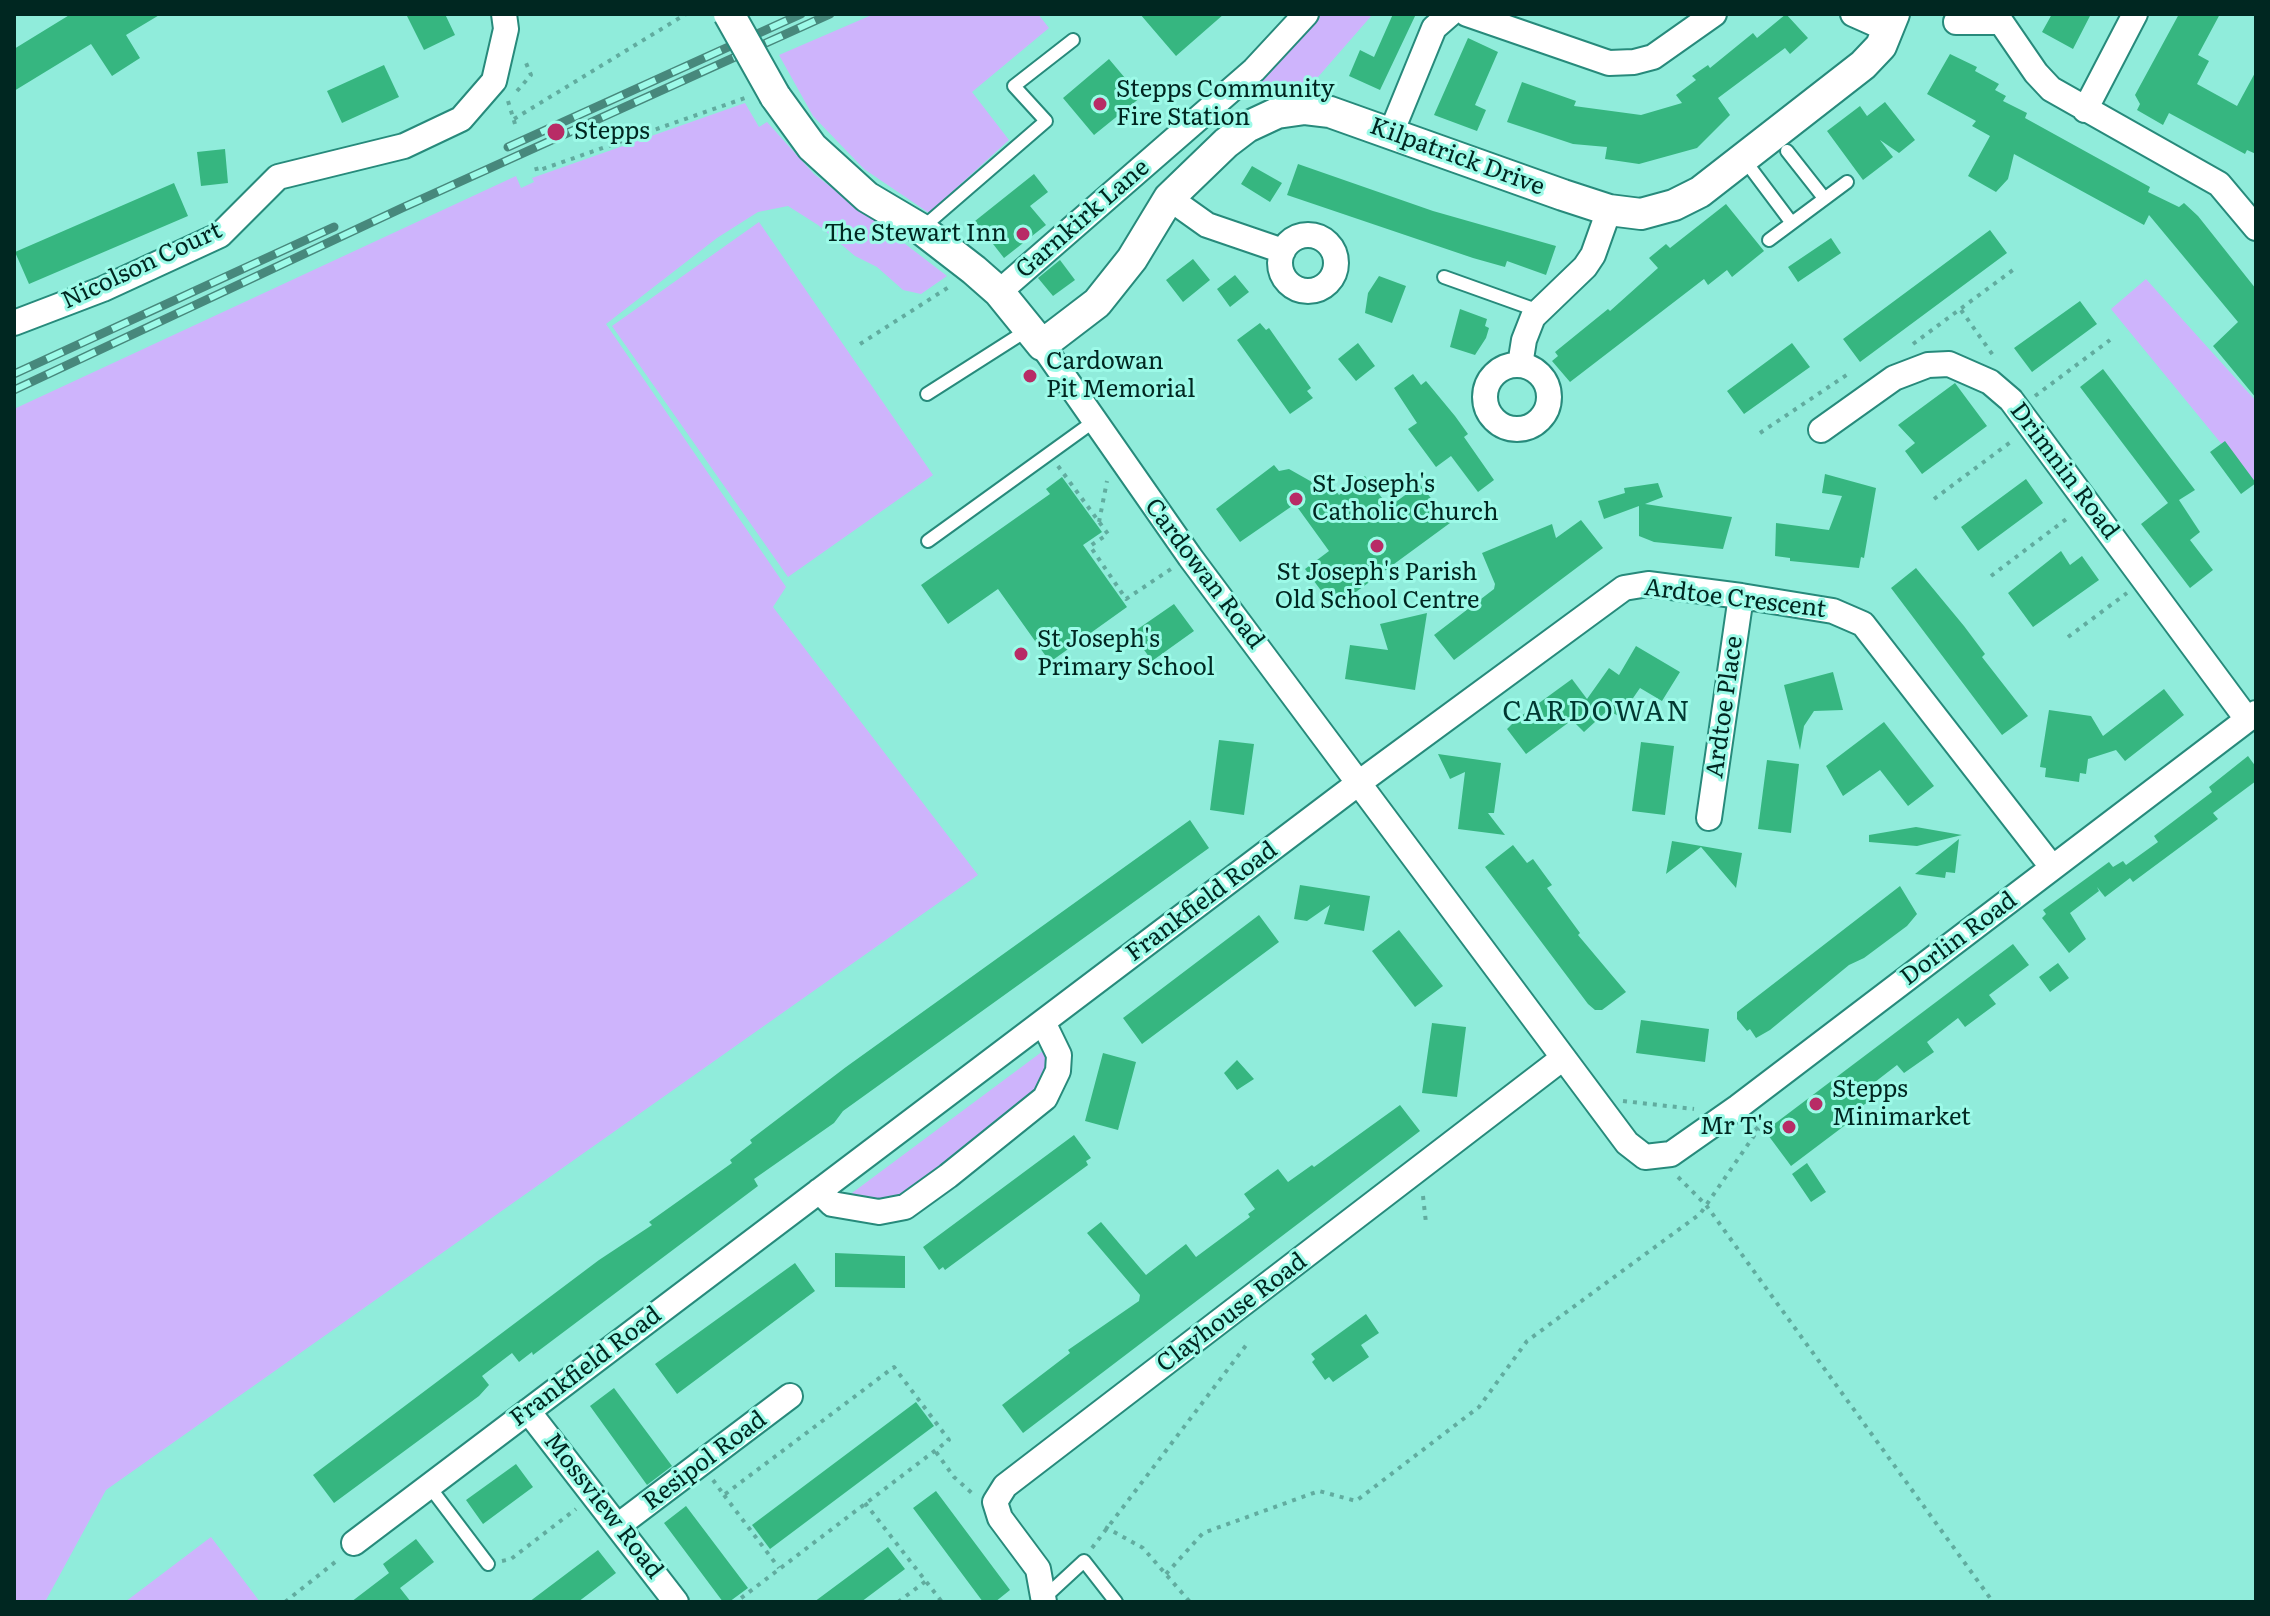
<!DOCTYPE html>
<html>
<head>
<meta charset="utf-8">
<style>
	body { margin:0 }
	#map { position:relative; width:2270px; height:1616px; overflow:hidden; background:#90ecdb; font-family:Literata,serif }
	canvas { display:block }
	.frame { position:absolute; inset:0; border:16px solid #002721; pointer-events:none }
</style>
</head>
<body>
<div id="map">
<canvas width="2270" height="1616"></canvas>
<div class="frame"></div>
</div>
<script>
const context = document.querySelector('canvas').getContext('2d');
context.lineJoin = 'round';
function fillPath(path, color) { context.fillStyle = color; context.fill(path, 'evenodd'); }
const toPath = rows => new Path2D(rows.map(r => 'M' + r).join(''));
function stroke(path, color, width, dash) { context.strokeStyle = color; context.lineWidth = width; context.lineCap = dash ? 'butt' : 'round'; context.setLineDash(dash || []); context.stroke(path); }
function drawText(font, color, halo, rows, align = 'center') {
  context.font = font + ' Literata,serif'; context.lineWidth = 6; context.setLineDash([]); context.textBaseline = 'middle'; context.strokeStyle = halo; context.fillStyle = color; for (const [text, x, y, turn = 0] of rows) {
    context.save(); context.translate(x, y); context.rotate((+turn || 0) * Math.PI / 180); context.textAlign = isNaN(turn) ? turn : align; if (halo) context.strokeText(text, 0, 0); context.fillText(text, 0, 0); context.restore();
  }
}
fillPath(toPath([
	[874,14,1038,14,1049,28,972,92,1009,140,929,213,864,169,813,116,779,55],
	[1316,14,1373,14,1311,85,1244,93],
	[745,103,759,127,767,122,814,174,947,276,921,294,903,290,877,267,855,256,818,225,788,206,758,212,717,238,606,324,786,587,773,607,978,875,106,1490,45,1602,14,1602,14,409,516,176,521,188,534,182,532,178],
	[759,222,933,475,788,577,612,326],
	[2146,279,2256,401,2256,486,2111,309],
	[1043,1051,1048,1057,1044,1087,900,1203,856,1202,852,1193],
	[211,1537,260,1602,125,1602]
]), '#ceb4fc');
fillPath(toPath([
	[71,14,161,14,126,35,140,58,112,76,91,44,14,91,14,49],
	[406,14,445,14,455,35,424,50],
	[1140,14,1224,14,1176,56],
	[1393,14,1416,14,1380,90,1349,76,1360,50,1374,57],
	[1786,14,1808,38,1790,54,1785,48,1718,98,1730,115,1697,148,1639,164,1605,159,1607,147,1573,144,1507,122,1522,82,1576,101,1574,106,1641,115,1682,103,1676,95,1696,80,1692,76,1708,65,1710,68,1753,33,1757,38],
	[2052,14,2091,14,2073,49,2042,32],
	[2179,14,2220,14,2198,55,2209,61,2197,84,2237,106,2256,71,2256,154,2247,150,2245,154,2169,113,2163,125,2137,110,2140,104,2135,95],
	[1468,38,1498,52,1475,105,1486,110,1477,131,1434,115],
	[1950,54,1977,67,1975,71,1999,84,1995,90,2006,96,2003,101,2027,113,2025,118,2150,187,2148,192,2179,207,2184,203,2198,216,2256,289,2256,398,2213,346,2238,322,2149,215,2144,225,2014,154,2008,179,1996,192,1968,176,1990,136,1972,126,1976,121,1927,94],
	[1109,59,1141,97,1094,135,1063,98],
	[384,65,399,97,342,123,327,91],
	[1885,102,1915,140,1899,153,1880,140,1893,157,1863,180,1827,131,1860,106,1867,116],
	[225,149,228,183,201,186,197,152],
	[1298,164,1433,211,1556,246,1546,275,1507,261,1505,267,1473,258,1287,195],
	[1252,166,1282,183,1270,202,1241,184],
	[1034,174,1048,192,1030,206,1046,225,1004,258,975,221],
	[174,183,188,216,29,284,15,252],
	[1726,204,1764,251,1732,277,1727,270,1708,285,1704,279,1570,382,1552,361,1558,356,1555,352,1608,309,1610,311,1658,268,1649,258,1666,244,1670,248],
	[1990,230,2007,253,1860,362,1843,339],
	[1831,238,1841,253,1798,282,1788,267],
	[1193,259,1210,280,1183,302,1166,280],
	[1060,260,1075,280,1053,296,1038,278],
	[1235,275,1249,292,1230,307,1217,289],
	[1379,276,1406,286,1392,323,1365,313,1368,293],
	[2080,301,2097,324,2032,372,2014,348],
	[1460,309,1487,319,1485,326,1489,328,1486,338,1475,355,1450,347],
	[1260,323,1266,330,1269,328,1311,388,1307,391,1313,398,1290,414,1237,340],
	[1358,343,1375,366,1356,381,1338,359],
	[1792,343,1810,367,1744,414,1727,391],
	[2103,369,2195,490,2179,500,2200,532,2190,540,2213,570,2190,588,2141,524,2168,503,2080,387],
	[1413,374,1421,385,1426,381,1455,416,1468,434,1464,437,1494,480,1478,492,1451,456,1436,467,1408,429,1417,423,1394,388],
	[1955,383,1987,426,1922,474,1905,451,1915,443,1898,425],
	[2225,441,2256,483,2241,494,2210,452],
	[1274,465,1279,471,1289,469,1312,482,1323,474,1339,495,1365,476,1389,507,1420,484,1450,523,1334,608,1305,569,1329,551,1295,504,1240,542,1216,509],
	[1825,474,1876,488,1864,558,1861,557,1859,568,1790,561,1790,558,1775,556,1776,523,1829,530,1842,496,1822,493],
	[1062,477,1102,532,1083,545,1127,607,1050,662,998,589,948,624,921,585,1050,494,1046,489],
	[2026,479,2043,503,1978,551,1961,527],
	[1658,483,1663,497,1645,504,1732,517,1723,549,1654,542,1639,536,1639,506,1604,519,1598,501,1625,493,1624,488],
	[1581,520,1603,548,1454,660,1434,635,1494,589,1495,584,1482,553,1552,524,1556,538],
	[2061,551,2070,565,2082,556,2099,580,2033,627,2008,593],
	[1916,568,1964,626,1985,654,1982,657,2028,716,2002,735,1891,588],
	[1174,604,1194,631,1152,661,1132,633],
	[1427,613,1415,690,1345,679,1350,645,1388,650,1380,624],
	[1636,646,1680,672,1662,701,1640,688,1620,717,1608,710,1584,732,1572,720,1526,754,1507,729,1517,719,1572,679,1587,699,1609,668,1619,675],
	[1833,672,1843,710,1814,711,1804,726,1800,750,1784,685],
	[2164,689,2184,715,2125,761,2116,750,2088,759,2086,774,2080,773,2079,782,2045,777,2046,768,2040,767,2049,710,2091,716,2103,736],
	[1884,722,1934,786,1908,806,1880,770,1843,796,1826,766],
	[1219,740,1254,744,1244,815,1210,810],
	[1641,742,1674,746,1665,815,1632,811],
	[1438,754,1501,763,1494,813,1488,813,1505,835,1458,829,1465,772,1450,779],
	[2248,756,2256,767,2256,781,2213,813,2218,819,2133,882,2130,878,2105,897,2097,887,2099,891,2070,913,2086,939,2069,953,2042,918,2046,914,2043,910,2109,862,2113,867,2123,861,2126,865,2158,842,2154,836,2212,792,2209,787],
	[1767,760,1799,764,1791,833,1758,829],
	[1190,820,1209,848,843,1111,834,1123,754,1179,758,1186,533,1355,532,1352,519,1362,512,1353,482,1376,489,1385,479,1396,334,1503,313,1475,599,1260,652,1225,649,1222,732,1163,730,1160,752,1143,750,1140,846,1067],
	[1916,827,1962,835,1917,846,1869,842,1869,835],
	[1959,839,1955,873,1946,872,1945,878,1915,874],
	[1672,841,1742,853,1736,888,1701,847,1666,874],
	[1513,845,1527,863,1533,859,1552,885,1547,888,1580,933,1578,935,1626,992,1602,1010,1595,1010,1588,1004,1485,867],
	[1300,885,1370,896,1364,931,1324,924,1330,905,1307,921,1294,919],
	[1900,886,1917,914,1907,926,1864,958,1849,965,1770,1030,1756,1038,1750,1029,1747,1031,1737,1019,1737,1012],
	[1259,915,1279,942,1142,1044,1123,1018],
	[1399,930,1443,986,1415,1007,1372,951],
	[2013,944,2029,965,1989,995,1996,1004,1965,1027,1958,1018,1927,1042,1934,1052,1904,1073,1897,1065,1866,1089,1873,1098,1849,1116,1852,1120,1791,1166,1765,1131],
	[2058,963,2069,978,2050,992,2039,977],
	[1641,1020,1709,1029,1705,1062,1636,1053],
	[1432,1023,1466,1027,1457,1097,1422,1093],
	[1103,1053,1136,1062,1118,1130,1085,1121],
	[1237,1060,1254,1079,1237,1090,1224,1073],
	[1400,1105,1420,1131,1023,1433,1002,1405,1070,1353,1068,1350,1139,1301,1140,1295,1087,1233,1101,1222,1146,1275,1186,1244,1196,1257,1250,1217,1248,1214,1255,1209,1244,1194,1278,1169,1288,1182,1312,1165,1314,1167],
	[1074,1135,1091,1158,1086,1161,1088,1165,945,1270,943,1267,939,1270,923,1247],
	[1807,1163,1826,1192,1811,1202,1792,1174],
	[835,1253,905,1256,905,1288,835,1287],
	[795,1263,815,1291,677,1394,655,1364],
	[1366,1314,1379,1333,1361,1345,1369,1357,1333,1382,1329,1377,1325,1380,1312,1362,1315,1359,1311,1354],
	[614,1388,672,1466,647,1485,590,1406],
	[916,1402,934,1426,770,1549,752,1525],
	[516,1464,533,1487,483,1524,466,1500],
	[936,1491,1010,1590,995,1602,983,1602,913,1508],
	[686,1506,748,1588,729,1602,723,1602,664,1523],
	[416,1539,434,1562,400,1588,411,1602,351,1602,389,1573,383,1564],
	[888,1547,905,1569,861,1602,814,1602],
	[598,1550,616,1573,578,1602,529,1602]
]), '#36b680');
const service = toPath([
	[1787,151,1824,198],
	[1743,158,1791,222],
	[921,229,1046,121,1014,86,1073,40],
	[1769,240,1847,182],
	[1444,277,1539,311],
	[927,394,1029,329],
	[928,541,1093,422],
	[429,1486,488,1564],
	[1045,1597,1084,1561,1116,1602]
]);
const minor = toPath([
	[1467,14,1609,63,1634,62,1653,57,1714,14],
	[1853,14,1889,30],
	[1956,22,2001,22,2036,73,2051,89,2219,184,2256,228],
	[2085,110,2135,14],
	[1391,133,1434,28,1450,14],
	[1169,198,1207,225,1283,251],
	'1280 263a28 28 0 1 1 56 0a28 28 0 1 1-56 0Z',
	[999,292,1254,70,1306,14],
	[14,323,103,289,220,235,278,177,404,146,461,119,494,81,506,29,504,14],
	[1042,345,1190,557,1627,1143,1645,1157,1671,1154,1738,1107,2256,713],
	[1520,365,1524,340,1533,317,1585,267,1593,255,1609,210],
	'1485 397a32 32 0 1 1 64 0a32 32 0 1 1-64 0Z',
	[1821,430,1894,378,1928,365,1949,364,1990,382,2011,400,2247,719],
	[1709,818,1741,596],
	[819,1191,832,1204,879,1212,905,1207,948,1176,1045,1098,1058,1071,1059,1055,1043,1022],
	[528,1411,676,1602],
	[619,1525,790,1396],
	[354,1543,1360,782,1624,588,1648,584,1741,596,1833,611,1863,624,2052,867],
	[1044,1602,1038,1569,1000,1518,995,1502,1005,1486,1563,1058]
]);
const tertiary = toPath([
	[775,96,812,147,867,197,921,229,974,270,999,292,1042,345,1097,303,1132,259,1169,198,1226,143,1247,127,1277,113,1305,109,1330,112,1563,195,1609,210,1641,214,1674,205,1700,192,1863,65,1881,46,1894,14]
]);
stroke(service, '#278a7b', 16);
stroke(minor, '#278a7b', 28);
stroke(tertiary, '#278a7b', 34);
stroke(toPath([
	[517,91,531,75,524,58],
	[508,101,515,124],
	[514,119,686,14],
	[536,167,537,171,745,98],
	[1961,310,1995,358],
	[860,344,952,285],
	[1913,344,2017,267],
	[2035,396,2110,340],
	[1760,433,1848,374],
	[1058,466,1108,534,1090,546,1126,599,1171,569],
	[1934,499,2012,441],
	[1099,522,1107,481],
	[1991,576,2069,517],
	[2068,637,2127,593],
	[1623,1101,1694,1109],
	[1678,1177,1706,1205,1993,1602],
	[1423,1196,1426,1223],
	[936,1452,954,1477,974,1495],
	[713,1480,724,1495,894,1367,949,1440,736,1602],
	[724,1495,779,1568],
	[865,1503,942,1602],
	[1105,1527,1143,1548,1190,1602],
	[1092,1548,1247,1344],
	[502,1561,511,1559,576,1509],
	[1166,1574,1203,1533,1319,1491,1356,1501,1479,1407,1527,1341,1700,1214,1758,1130,1752,1124],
	[285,1602,339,1559],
	[898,1602,926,1581]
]), '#61ac9f', 4, [4, 6]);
stroke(service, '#fff', 12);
stroke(minor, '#fff', 24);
stroke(tertiary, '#fff', 30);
const rail = toPath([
	[508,147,801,14],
	[14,374,334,227],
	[14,390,402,208,830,14]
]);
stroke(rail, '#47887c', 9);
stroke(rail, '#9dfae8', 6, [18]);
const tertiaryBridge = toPath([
	[729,14,775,96]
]);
stroke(tertiaryBridge, '#278a7b', 34, []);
stroke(tertiaryBridge, '#fff', 30);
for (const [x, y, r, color] of [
	[1100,104,8,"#b82c66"],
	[556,132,10,"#b82c66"],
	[1023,234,8,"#b82c66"],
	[1030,376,8,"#b82c66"],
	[1296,499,8,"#b82c66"],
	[1377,546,8,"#b82c66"],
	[1021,654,8,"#b82c66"],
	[1816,1104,8,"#b82c66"],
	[1789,1127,8,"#b82c66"]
]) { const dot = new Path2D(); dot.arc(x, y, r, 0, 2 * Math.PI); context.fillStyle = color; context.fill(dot); stroke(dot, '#9dfae8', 3); }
drawText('24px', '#002721', '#9dfae8', [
	["Stepps Community",1116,90],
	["Fire Station",1116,118],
	["Stepps",574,132],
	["The Stewart Inn",1007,234,"right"],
	["Cardowan",1046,362],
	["Pit Memorial",1046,390],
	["St Joseph's",1312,485],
	["Catholic Church",1312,513],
	["St Joseph's Parish",1377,573,"center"],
	["Old School Centre",1377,601,"center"],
	["St Joseph's",1037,640],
	["Primary School",1037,668],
	["Stepps",1832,1090],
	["Minimarket",1832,1118],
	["Mr T's",1773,1127,"right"]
], 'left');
drawText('24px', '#002721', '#9dfae8', [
	["Kilpatrick Drive",1457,157,20],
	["Garnkirk Lane",1083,219,-41],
	["Nicolson Court",142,266,-25],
	["Drimnin Road",2064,471,53],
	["Cardowan Road",1204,574,53],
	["Ardtoe Crescent",1735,599,7],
	["Ardtoe Place",1725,707,-82],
	["Frankfield Road",1202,902,-37],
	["Dorlin Road",1959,939,-37],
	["Clayhouse Road",1232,1313,-37],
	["Frankfield Road",586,1367,-37],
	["Resipol Road",705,1461,-37],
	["Mossview Road",603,1506,52]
]);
context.letterSpacing = '2px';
drawText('28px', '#013932', '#9dfae8', [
	["CARDOWAN",1597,713]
]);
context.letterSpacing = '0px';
</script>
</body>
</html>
